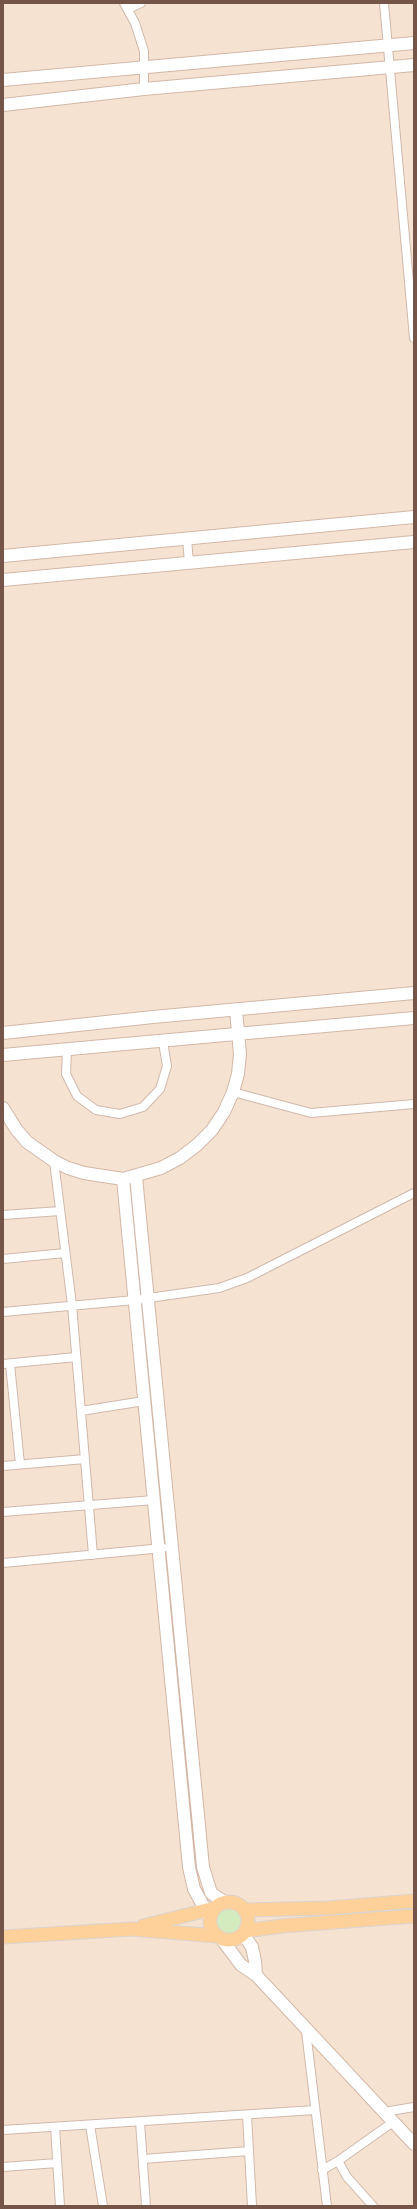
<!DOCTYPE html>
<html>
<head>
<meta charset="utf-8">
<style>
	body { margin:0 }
	#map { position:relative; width:417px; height:2209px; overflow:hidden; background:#fdf1e2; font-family:"Space Grotesk",sans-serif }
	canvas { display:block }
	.frame { position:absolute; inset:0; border:4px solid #755548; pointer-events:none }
</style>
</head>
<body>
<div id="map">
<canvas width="417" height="2209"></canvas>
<div class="frame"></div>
</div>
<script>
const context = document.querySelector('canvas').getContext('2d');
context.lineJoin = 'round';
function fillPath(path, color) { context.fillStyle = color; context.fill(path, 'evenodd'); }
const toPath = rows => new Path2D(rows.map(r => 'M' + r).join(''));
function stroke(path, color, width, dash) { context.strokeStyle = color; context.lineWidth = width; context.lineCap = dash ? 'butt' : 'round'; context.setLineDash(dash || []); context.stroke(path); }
fillPath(toPath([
	[3,3,414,3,414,2206,3,2206]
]), '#f5e2d0');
fillPath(toPath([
	'212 1920a16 16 0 1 1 32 0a16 16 0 1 1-32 0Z'
]), '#d4ebc0');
const street = toPath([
	[124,3,135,23,144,51,144,89],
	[384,3,414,338],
	[128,9,141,3],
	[187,539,189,563],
	[67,1050,66,1074,77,1096,96,1110,120,1114,143,1107,160,1089,167,1066,163,1042],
	[233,1092,311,1113,414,1104],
	[54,1161,72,1305,93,1555],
	[3,1215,60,1211],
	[3,1259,65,1253],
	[3,1312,135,1300,219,1288,247,1278,414,1193],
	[3,1364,76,1357],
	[10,1364,20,1464],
	[81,1411,144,1401],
	[3,1466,85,1459],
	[3,1512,154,1500],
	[3,1563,163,1548],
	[306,2031,327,2206],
	[384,2112,414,2107],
	[247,2115,252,2206],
	[140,2122,146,2206],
	[90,2125,103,2206],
	[55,2127,60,2206],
	[3,2130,315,2110],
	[143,2159,249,2151],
	[338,2161,393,2122],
	[3,2167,57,2163],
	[322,2170,338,2161,347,2177,373,2206]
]);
const secondary = toPath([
	[3,80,414,43],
	[3,105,144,89,414,65],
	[3,556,414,517],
	[3,580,414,542],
	[3,1033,153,1017,414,993],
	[3,1055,414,1018],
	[3,1108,16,1129,27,1142,54,1161,68,1168,84,1173,123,1179,161,1168,180,1158,197,1145,212,1130,224,1112,233,1092,238,1074,240,1054,236,1010],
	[136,1177,203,1867,211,1893,224,1902],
	[123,1179,189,1867,194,1889,210,1918],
	[243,1934,252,1947,255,1961,256,1975],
	[221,1938,241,1965,256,1975,414,2144]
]);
const primary = toPath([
	'210 1921a19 19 0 1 1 38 0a19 19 0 1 1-38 0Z',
	[245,1910,329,1908,414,1901],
	[143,1926,215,1908],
	[245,1931,281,1926,414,1916],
	[3,1937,131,1929,217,1936]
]);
stroke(street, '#d0b9ac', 10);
stroke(secondary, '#d3b8a8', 14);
stroke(primary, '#dbd3cf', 15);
stroke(street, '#fff', 8);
stroke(secondary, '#fff', 12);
stroke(primary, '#fdd199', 13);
</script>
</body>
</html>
